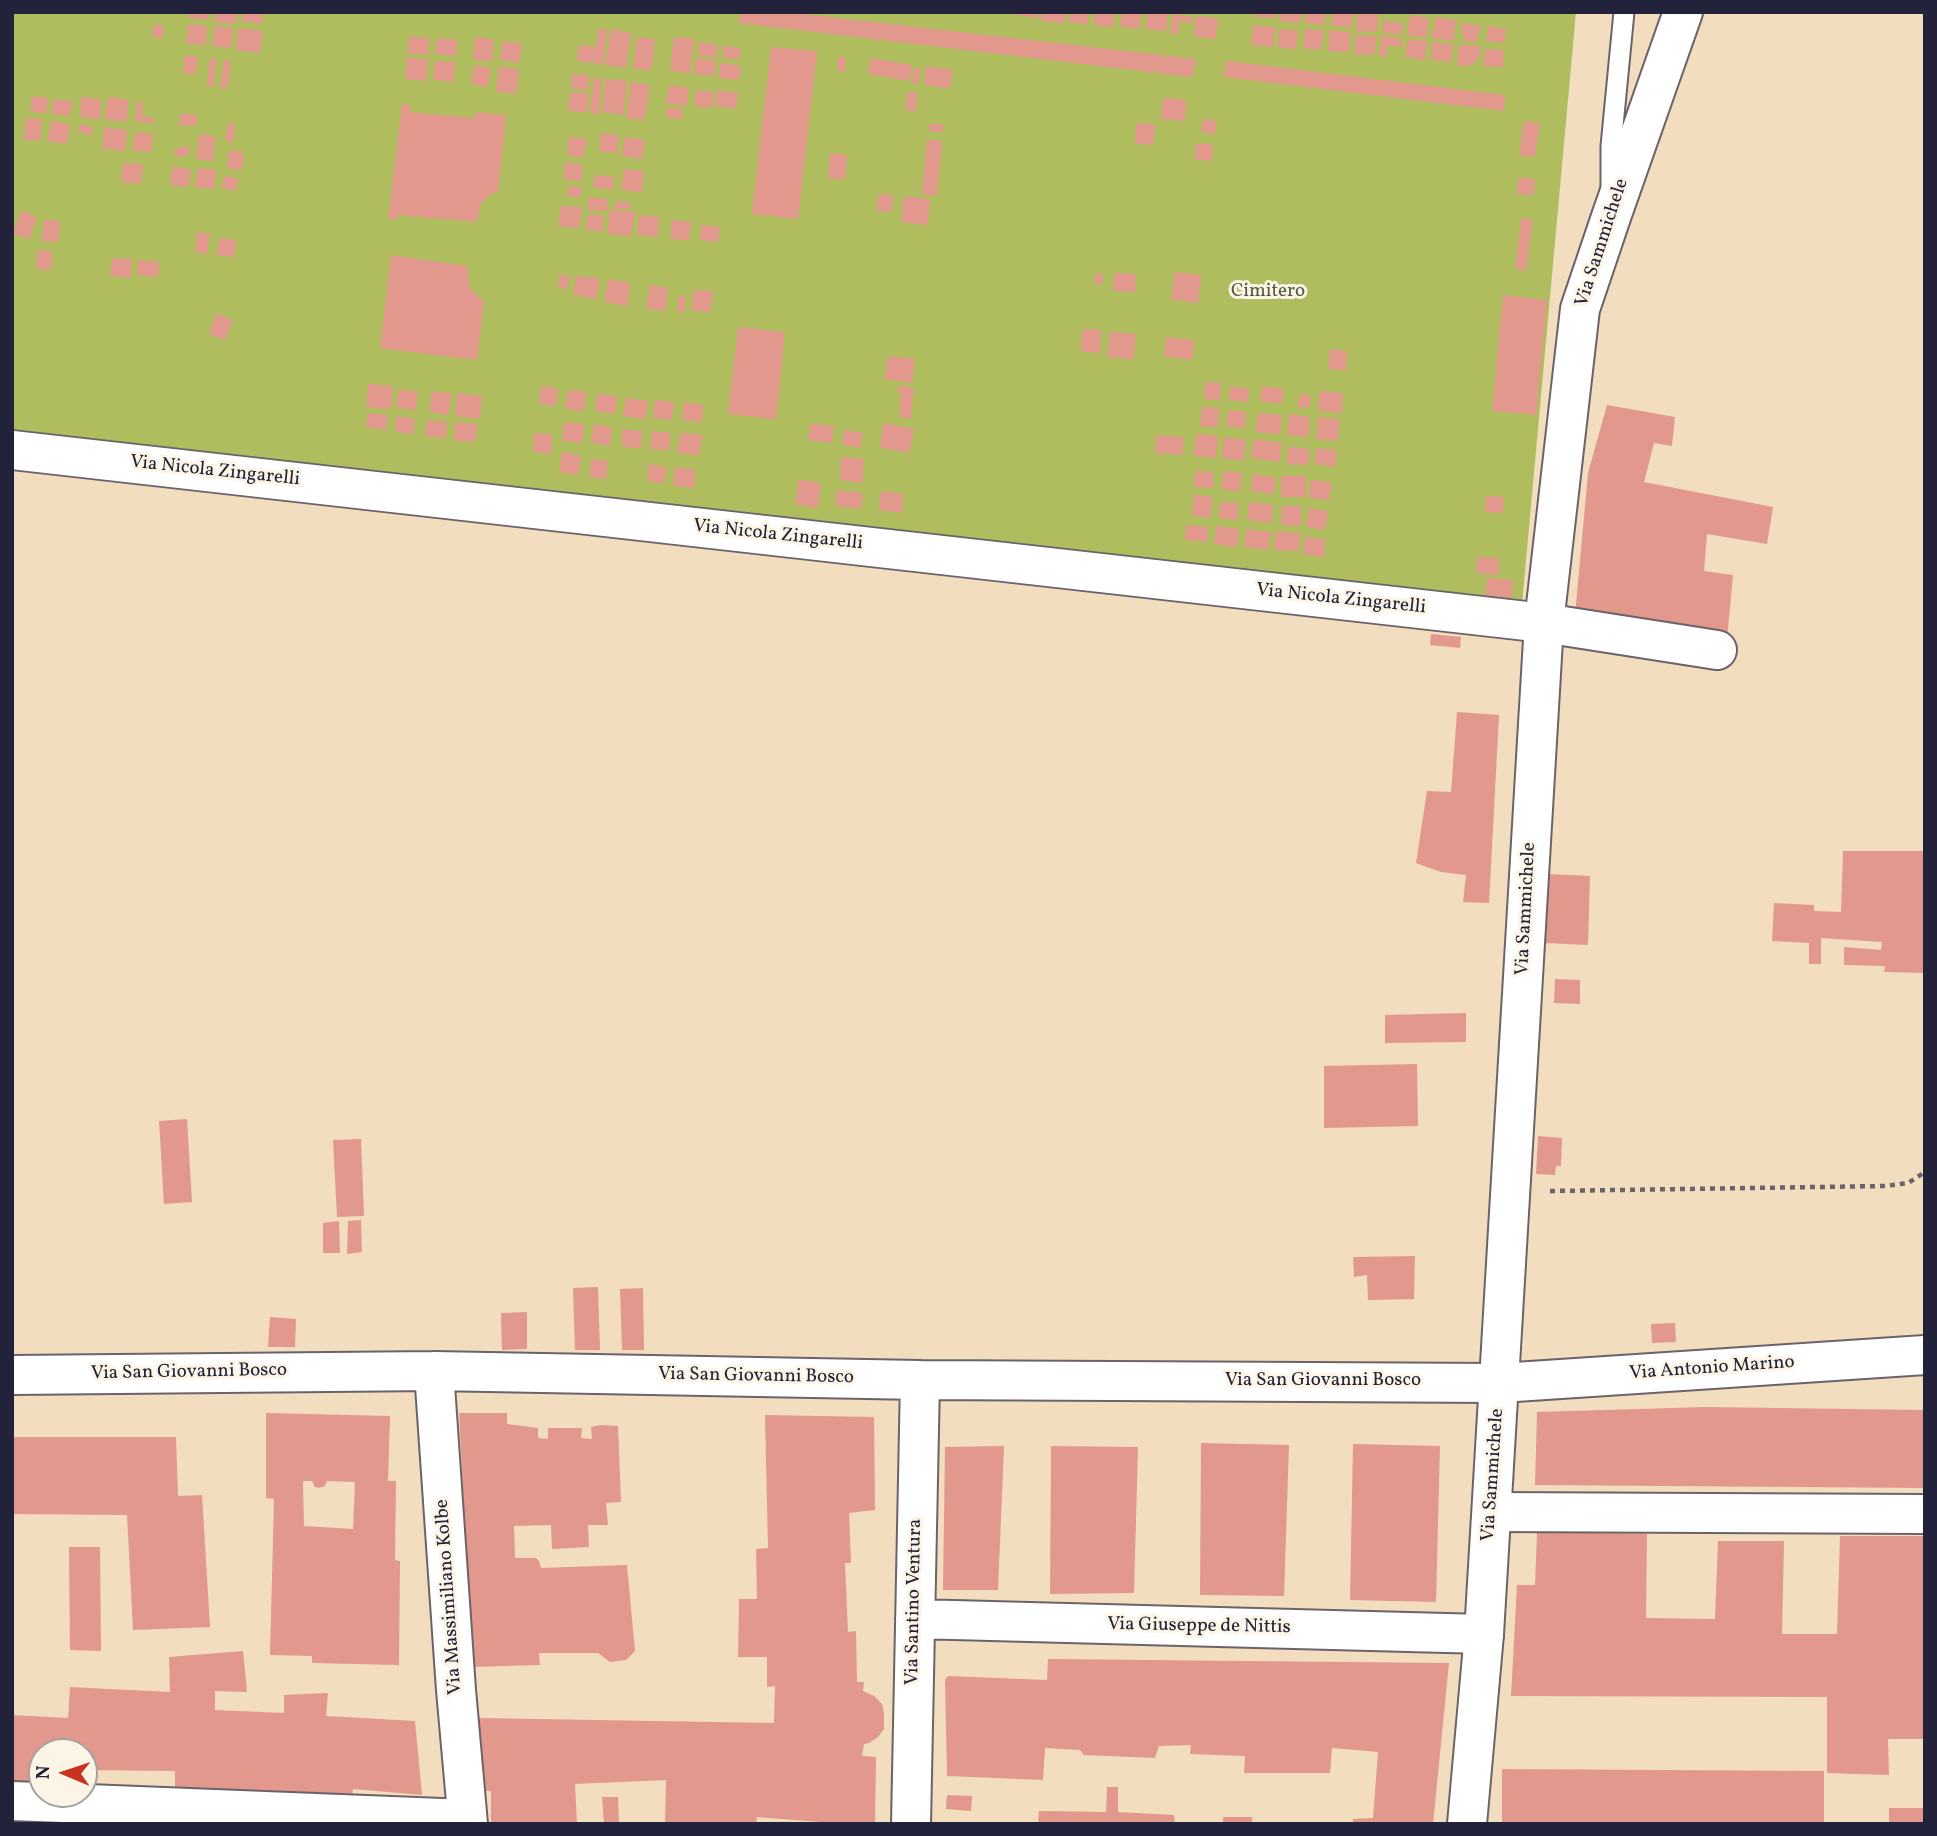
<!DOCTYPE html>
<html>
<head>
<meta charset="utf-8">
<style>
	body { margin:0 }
	#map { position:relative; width:1937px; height:1836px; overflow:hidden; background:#f2ddbf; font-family:Vollkorn,serif }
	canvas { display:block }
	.frame { position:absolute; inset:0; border:14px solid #22223b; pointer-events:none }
	.north { position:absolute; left:28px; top:1738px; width:70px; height:70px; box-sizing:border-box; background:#fcf5e5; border:2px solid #a5a1a1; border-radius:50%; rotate:272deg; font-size:19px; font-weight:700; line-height:28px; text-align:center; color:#22223b }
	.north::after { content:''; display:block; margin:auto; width:24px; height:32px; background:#c8321e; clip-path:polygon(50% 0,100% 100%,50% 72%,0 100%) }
</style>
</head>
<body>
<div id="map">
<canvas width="1937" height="1836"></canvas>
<div class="frame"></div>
<div class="north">N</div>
</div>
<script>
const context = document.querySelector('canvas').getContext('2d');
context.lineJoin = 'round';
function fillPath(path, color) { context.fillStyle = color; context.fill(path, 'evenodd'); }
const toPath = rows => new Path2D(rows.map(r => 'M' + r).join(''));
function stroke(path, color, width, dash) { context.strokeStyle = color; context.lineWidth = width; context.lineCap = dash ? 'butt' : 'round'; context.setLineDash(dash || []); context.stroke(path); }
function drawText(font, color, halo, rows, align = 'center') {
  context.font = font + ' Vollkorn,serif'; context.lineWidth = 6; context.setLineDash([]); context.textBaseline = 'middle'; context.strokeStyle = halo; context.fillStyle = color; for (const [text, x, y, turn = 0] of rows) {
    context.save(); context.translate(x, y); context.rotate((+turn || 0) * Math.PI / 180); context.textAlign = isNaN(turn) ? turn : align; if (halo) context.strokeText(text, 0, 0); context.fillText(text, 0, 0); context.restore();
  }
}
fillPath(toPath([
	[12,12,1576,12,1522,604,12,436]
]), '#afbd5f');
fillPath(toPath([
	[189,12,209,12,208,20,188,18],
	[216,12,237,12,236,24,215,22],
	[243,12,263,12,261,24,242,21],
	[740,12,785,12,1196,59,1192,77,739,23],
	[1017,12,1039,12,1038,18,1017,15],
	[1042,12,1066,12,1064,23,1041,21],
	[1069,12,1089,12,1088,24,1069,22],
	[1095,12,1115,12,1113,27,1094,25],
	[1122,12,1141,12,1139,29,1120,26],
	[1147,12,1168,12,1166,31,1146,29],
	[1256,12,1275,12,1275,18,1255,17],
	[1280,12,1301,12,1300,23,1279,21],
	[1306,12,1326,12,1324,25,1305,23],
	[1333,12,1353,12,1351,28,1331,25],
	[1357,12,1378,12,1377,32,1356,31],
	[1173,14,1193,17,1192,23,1179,21,1178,34,1170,33],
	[1410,15,1429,18,1426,38,1407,35],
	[1196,16,1218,18,1216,39,1194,36],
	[1435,17,1456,20,1454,41,1432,38],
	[1383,21,1403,23,1402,35,1382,32],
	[1461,23,1481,26,1476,42,1464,41],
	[154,24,164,26,162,38,152,36],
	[188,24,207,26,206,45,186,44],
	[215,26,233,28,231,48,212,46],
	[1253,26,1275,27,1273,47,1251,45],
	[1488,26,1506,29,1504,43,1486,41],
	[238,28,263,31,260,53,236,50],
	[599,28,607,30,603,64,577,61,579,45,596,47],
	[611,29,631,33,626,68,605,65],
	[1279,29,1298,30,1296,49,1278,48],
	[1305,29,1324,31,1321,50,1303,48],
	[1329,30,1351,32,1349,52,1328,51],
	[1356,35,1377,36,1374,55,1354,54],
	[1382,35,1402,39,1401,47,1387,45,1386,57,1379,56],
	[409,36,429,38,428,55,408,53],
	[475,37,494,39,492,61,473,60],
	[637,37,655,39,651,71,633,68],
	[674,37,694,39,690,73,670,71],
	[437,38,457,40,456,56,435,54],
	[1408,39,1427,41,1425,60,1405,57],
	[503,41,522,44,519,63,500,60],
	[699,42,718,45,716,58,698,55],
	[1432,42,1453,44,1451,62,1431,60],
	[1459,45,1481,46,1479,59,1469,66,1457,65],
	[723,46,741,48,739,59,723,58],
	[771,47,817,51,798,219,752,214],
	[1485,49,1504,50,1503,67,1483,66],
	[185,55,198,57,195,74,183,73],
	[407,57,428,60,426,81,405,79],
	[838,57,846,58,845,72,837,71],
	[210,58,217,59,213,87,207,86],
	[696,58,716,61,714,76,694,74],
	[871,58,912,65,910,81,868,74],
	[224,60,231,61,227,89,220,88],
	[435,61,455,62,453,82,433,80],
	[1226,61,1505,95,1504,111,1224,77],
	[720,63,741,66,739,80,719,78],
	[474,65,490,68,488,87,471,84],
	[926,66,953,70,950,88,924,85],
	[499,67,519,69,516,94,496,92],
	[914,68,921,68,918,84,912,83],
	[572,74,589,75,588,90,571,88],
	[594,78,602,79,599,114,590,113],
	[606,79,627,81,623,115,602,112],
	[631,82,650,85,644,120,626,118],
	[669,85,689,88,687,106,666,103],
	[696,90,714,92,712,108,694,106],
	[717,90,738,93,736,109,715,106],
	[570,92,589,93,587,112,568,111],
	[907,92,917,92,916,111,906,111],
	[32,96,48,98,46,113,30,112],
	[81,97,101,99,100,119,80,117],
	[108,97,129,100,126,122,105,119],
	[1163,98,1186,100,1185,121,1161,119],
	[53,99,72,101,70,116,51,114],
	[137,102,143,103,142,116,154,118,154,123,135,121],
	[402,104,411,105,410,112,475,118,476,112,506,115,498,191,490,195,481,203,477,222,398,215,397,219,388,219],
	[667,107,683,109,681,119,666,117],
	[181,113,197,115,196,126,179,125],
	[26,118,42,119,40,141,24,140],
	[1203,119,1217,121,1215,134,1201,132],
	[51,121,70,124,67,144,47,141],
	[1524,121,1540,123,1535,157,1519,155],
	[228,123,235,124,233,142,225,141],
	[1136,123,1155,124,1153,145,1135,144],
	[80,124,93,127,92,135,78,132],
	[929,124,943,124,943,132,929,131],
	[104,127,127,130,125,151,102,148],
	[135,132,153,134,151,152,132,150],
	[601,133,619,135,617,153,599,151],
	[199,134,215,136,213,161,196,159],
	[569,137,587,139,583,158,567,155],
	[625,137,645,140,642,159,622,156],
	[927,140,942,141,937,196,922,194],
	[1196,143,1213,145,1212,161,1195,160],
	[187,145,190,153,178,158,174,150],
	[229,150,244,152,242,170,227,168],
	[830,153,847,155,845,179,828,178],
	[565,162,582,164,582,181,564,179],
	[123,163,143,164,141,184,121,182],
	[172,167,191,169,189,187,170,185],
	[198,168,216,170,214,189,195,187],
	[624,169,644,171,642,192,621,190],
	[595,175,614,177,612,190,593,187],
	[224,176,238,178,236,191,222,188],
	[1518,178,1535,179,1534,195,1517,194],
	[569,186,582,187,580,198,567,196],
	[878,194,893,195,892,212,876,211],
	[904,196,930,199,928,225,901,222],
	[589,197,608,199,607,211,587,210],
	[616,201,631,203,630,209,615,208],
	[561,206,582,207,579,228,558,226],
	[610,209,635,212,631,236,607,234],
	[21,211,37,217,29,239,13,233],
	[588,214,604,216,602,232,585,229],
	[639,215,659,217,658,237,637,235],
	[1521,218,1533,220,1526,271,1515,269],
	[44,219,60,221,58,242,42,241],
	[672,220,691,222,689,240,670,239],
	[701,225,720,227,718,242,700,240],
	[197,232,210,234,207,254,195,252],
	[220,238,236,240,234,257,216,255],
	[38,250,52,251,51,270,36,269],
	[391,255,467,266,470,288,484,302,477,360,380,348],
	[112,258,132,259,131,278,110,276],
	[138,260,159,262,158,277,137,275],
	[1175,272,1201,275,1198,303,1171,299],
	[1095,273,1103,274,1103,284,1095,284],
	[1114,273,1136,274,1135,292,1113,291],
	[559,275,570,276,567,289,558,288],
	[576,276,599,278,597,299,573,295],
	[608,279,630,283,627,306,604,302],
	[650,285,668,288,665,311,646,308],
	[694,290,713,291,710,312,691,310],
	[1503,295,1547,300,1536,415,1492,411],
	[679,296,686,296,684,313,677,312],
	[216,314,233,320,225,340,209,334],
	[738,327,785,332,776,419,728,414],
	[1082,329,1101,330,1100,353,1081,351],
	[1110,332,1136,334,1133,359,1107,357],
	[1166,337,1194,340,1192,360,1164,356],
	[1330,349,1347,351,1346,370,1328,369],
	[888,356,915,359,912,383,885,379],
	[1205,382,1221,383,1220,400,1204,399],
	[368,384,393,386,391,409,366,407],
	[541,386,558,388,556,406,539,404],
	[898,386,914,388,911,419,899,417,901,393,898,393],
	[1230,386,1249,389,1248,402,1229,400],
	[1262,386,1284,389,1282,404,1260,401],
	[399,389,418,392,415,411,396,407],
	[568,390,586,392,584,411,565,409],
	[432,391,452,394,448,415,429,412],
	[1320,391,1343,393,1342,413,1318,410],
	[457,393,482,396,480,419,455,416],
	[597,394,617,396,615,414,595,411],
	[1300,394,1311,396,1309,408,1298,407],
	[626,398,648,401,645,419,623,416],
	[655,400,674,402,672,420,653,418],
	[684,402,703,405,702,422,682,420],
	[1607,405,1675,417,1672,446,1654,443,1644,482,1773,507,1767,544,1707,534,1704,571,1733,575,1727,640,1574,626,1588,473],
	[1202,407,1219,408,1218,427,1200,426],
	[1228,410,1246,412,1245,428,1226,426],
	[368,413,388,415,386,430,366,427],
	[1258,413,1282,415,1280,434,1256,432],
	[1289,414,1310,417,1308,437,1287,435],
	[396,416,415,419,413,434,395,432],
	[1318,417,1340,419,1337,441,1316,439],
	[427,420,447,422,446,438,425,436],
	[455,422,477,424,475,442,454,440],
	[564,422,584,424,582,443,562,441],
	[884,423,914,429,909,453,879,447],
	[594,424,612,428,610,446,591,442],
	[810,424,834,426,832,443,808,440],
	[622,429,642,431,641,448,622,447],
	[844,430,863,433,860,448,842,445],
	[652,431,670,433,669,450,650,449],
	[534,433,552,434,551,454,533,452],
	[680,433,702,435,699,455,677,453],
	[1196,434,1218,436,1216,458,1194,456],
	[1157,435,1184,437,1182,455,1155,453],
	[1224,437,1246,440,1243,461,1222,458],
	[1254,439,1282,443,1279,462,1251,458],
	[1288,447,1309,449,1308,465,1287,464],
	[1316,448,1337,450,1335,467,1315,464],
	[562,452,581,456,578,475,559,472],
	[841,457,864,459,863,483,840,480],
	[591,459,608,461,606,479,590,477],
	[649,464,666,467,664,483,647,481],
	[675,467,696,470,694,488,673,485],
	[1195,471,1213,472,1213,488,1194,487],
	[1224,471,1242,473,1239,492,1221,489],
	[1253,474,1276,478,1273,494,1251,491],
	[1281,476,1306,476,1306,497,1281,497],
	[799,479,821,483,818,508,795,504],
	[1311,480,1332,482,1329,500,1309,498],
	[837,490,863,493,861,509,835,506],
	[881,491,903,494,902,513,879,510],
	[1194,495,1213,497,1210,518,1192,515],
	[1486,496,1504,497,1503,513,1485,512],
	[1220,502,1238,503,1238,520,1219,518],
	[1249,502,1273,505,1271,523,1247,520],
	[1282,506,1301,506,1301,526,1281,525],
	[1309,508,1328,511,1325,530,1306,527],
	[1186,525,1208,527,1207,542,1185,540],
	[1216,526,1239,529,1237,547,1214,544],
	[1246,529,1271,532,1268,550,1244,547],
	[1276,531,1300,533,1299,551,1274,550],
	[1305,537,1325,539,1324,557,1303,554],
	[1477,557,1499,558,1498,575,1476,573],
	[1487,578,1513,580,1511,600,1485,597],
	[1431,634,1461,637,1460,648,1430,645],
	[1457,712,1499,715,1489,903,1463,902,1466,875,1441,872,1416,863,1427,791,1451,792],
	[1843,851,1925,851,1925,973,1884,972,1885,966,1844,965,1844,947,1881,950,1882,942,1821,938,1821,964,1809,964,1809,943,1772,941,1774,903,1814,905,1814,911,1841,912],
	[1548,874,1590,876,1588,945,1545,943],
	[1555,979,1580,980,1580,1004,1554,1003],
	[1466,1013,1466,1042,1385,1043,1385,1015],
	[1417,1064,1418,1126,1324,1128,1324,1066],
	[187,1119,192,1202,164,1204,159,1121],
	[1538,1136,1562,1138,1561,1166,1556,1166,1555,1175,1536,1174],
	[361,1139,364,1216,337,1217,333,1140],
	[361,1220,362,1252,347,1254,348,1221],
	[339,1221,340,1253,323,1253,323,1223],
	[1415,1256,1414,1299,1368,1300,1367,1275,1354,1277,1353,1257],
	[598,1287,600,1350,575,1350,573,1288],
	[643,1288,644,1350,622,1350,620,1289],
	[527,1312,527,1349,502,1350,501,1313],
	[270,1317,296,1319,295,1347,268,1347],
	[1675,1323,1676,1342,1652,1343,1651,1324],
	[1706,1407,1925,1410,1925,1488,1535,1485,1537,1412],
	[266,1413,390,1416,388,1481,396,1481,395,1560,400,1561,399,1665,312,1663,312,1656,270,1655,274,1499,266,1498],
	[303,1481,312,1481,315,1487,319,1488,325,1486,327,1481,355,1482,353,1529,304,1526],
	[459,1413,507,1413,507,1424,538,1428,538,1438,548,1439,548,1428,582,1428,581,1438,592,1439,591,1427,601,1425,618,1426,621,1502,606,1503,608,1525,588,1525,589,1547,552,1549,551,1525,514,1526,515,1558,536,1558,539,1561,541,1568,627,1565,635,1651,626,1660,610,1662,598,1653,539,1653,540,1665,472,1667],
	[765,1415,874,1417,875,1510,849,1513,851,1563,845,1563,848,1632,856,1631,857,1682,864,1682,863,1691,874,1696,882,1704,884,1713,884,1729,878,1737,869,1743,864,1744,862,1756,876,1757,875,1824,845,1824,757,1817,756,1824,665,1823,666,1780,575,1784,577,1824,491,1824,491,1791,485,1791,478,1718,774,1723,775,1686,767,1687,767,1657,738,1657,739,1599,757,1599,756,1549,768,1548],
	[12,1437,176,1437,178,1496,202,1495,210,1627,133,1630,127,1515,12,1514],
	[1201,1443,1289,1445,1284,1596,1200,1595],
	[1353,1444,1440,1446,1436,1602,1350,1600],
	[1004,1446,998,1590,943,1590,945,1447],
	[1051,1446,1138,1447,1134,1593,1050,1594],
	[1537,1532,1647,1534,1646,1618,1715,1619,1718,1541,1784,1541,1782,1634,1837,1634,1840,1536,1925,1536,1925,1739,1888,1739,1889,1775,1827,1773,1827,1697,1511,1696,1517,1585,1535,1585],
	[69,1547,100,1547,101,1651,70,1650],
	[243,1651,247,1692,215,1691,215,1710,284,1713,284,1695,328,1693,326,1716,415,1721,422,1795,353,1789,352,1797,175,1788,175,1771,84,1770,84,1752,42,1752,42,1784,12,1782,12,1715,68,1718,70,1687,170,1692,169,1657],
	[1048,1659,1449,1663,1433,1824,1353,1824,1353,1819,1373,1818,1378,1752,1332,1748,1330,1773,1244,1773,1245,1756,1190,1754,1191,1745,1159,1746,1155,1758,1084,1755,1080,1750,1045,1748,1043,1780,947,1776,945,1682,946,1678,948,1676,1047,1680],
	[1502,1769,1824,1771,1824,1824,1502,1824],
	[1107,1787,1118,1787,1118,1812,1174,1815,1175,1824,1038,1824,1039,1811,1106,1812],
	[947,1795,972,1796,971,1811,946,1809],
	[602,1797,618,1797,619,1824,604,1824],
	[1889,1808,1925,1808,1925,1824,1889,1824],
	[1223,1817,1252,1817,1252,1824,1223,1824]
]), '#e2988c');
const lane = toPath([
	[1611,186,1611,146,1624,12]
]);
const street = toPath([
	[12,450,1544,623,1717,650],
	[434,1371,456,1690,468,1824],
	[12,1375,434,1371,920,1380,1500,1383,1925,1355],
	[1492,1512,1925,1514],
	[915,1619,1484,1634],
	[12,1801,467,1819],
	[911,1824,920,1380]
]);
const secondary = toPath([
	[1467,1824,1484,1634,1544,623,1580,309,1611,217,1683,12]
]);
stroke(lane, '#6b6369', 23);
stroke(street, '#6b6369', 42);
stroke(secondary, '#6b6369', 42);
stroke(toPath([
	[1550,1191,1885,1186,1908,1183,1925,1172]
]), '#6b6369', 4.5, [5, 5]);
stroke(lane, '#fff', 19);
stroke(street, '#fff', 38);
stroke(secondary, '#fff', 38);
drawText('19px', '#22223b', '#fcf5e5', [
	["Via Sammichele",1603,243,-72],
	["Via Nicola Zingarelli",215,472,6],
	["Via Nicola Zingarelli",778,536,6],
	["Via Nicola Zingarelli",1341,600,6],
	["Via Sammichele",1527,909,-87],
	["Via Antonio Marino",1712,1369,-4],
	["Via San Giovanni Bosco",189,1373,-1],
	["Via San Giovanni Bosco",756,1377,1],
	["Via San Giovanni Bosco",1323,1382],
	["Via Sammichele",1494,1475,-86],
	["Via Massimiliano Kolbe",450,1597,-94],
	["Via Santino Ventura",915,1602,-89],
	["Via Giuseppe de Nittis",1199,1627,1]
]);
drawText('19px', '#535848', '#fcf5e5', [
	["Cimitero",1268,293]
]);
</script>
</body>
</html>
